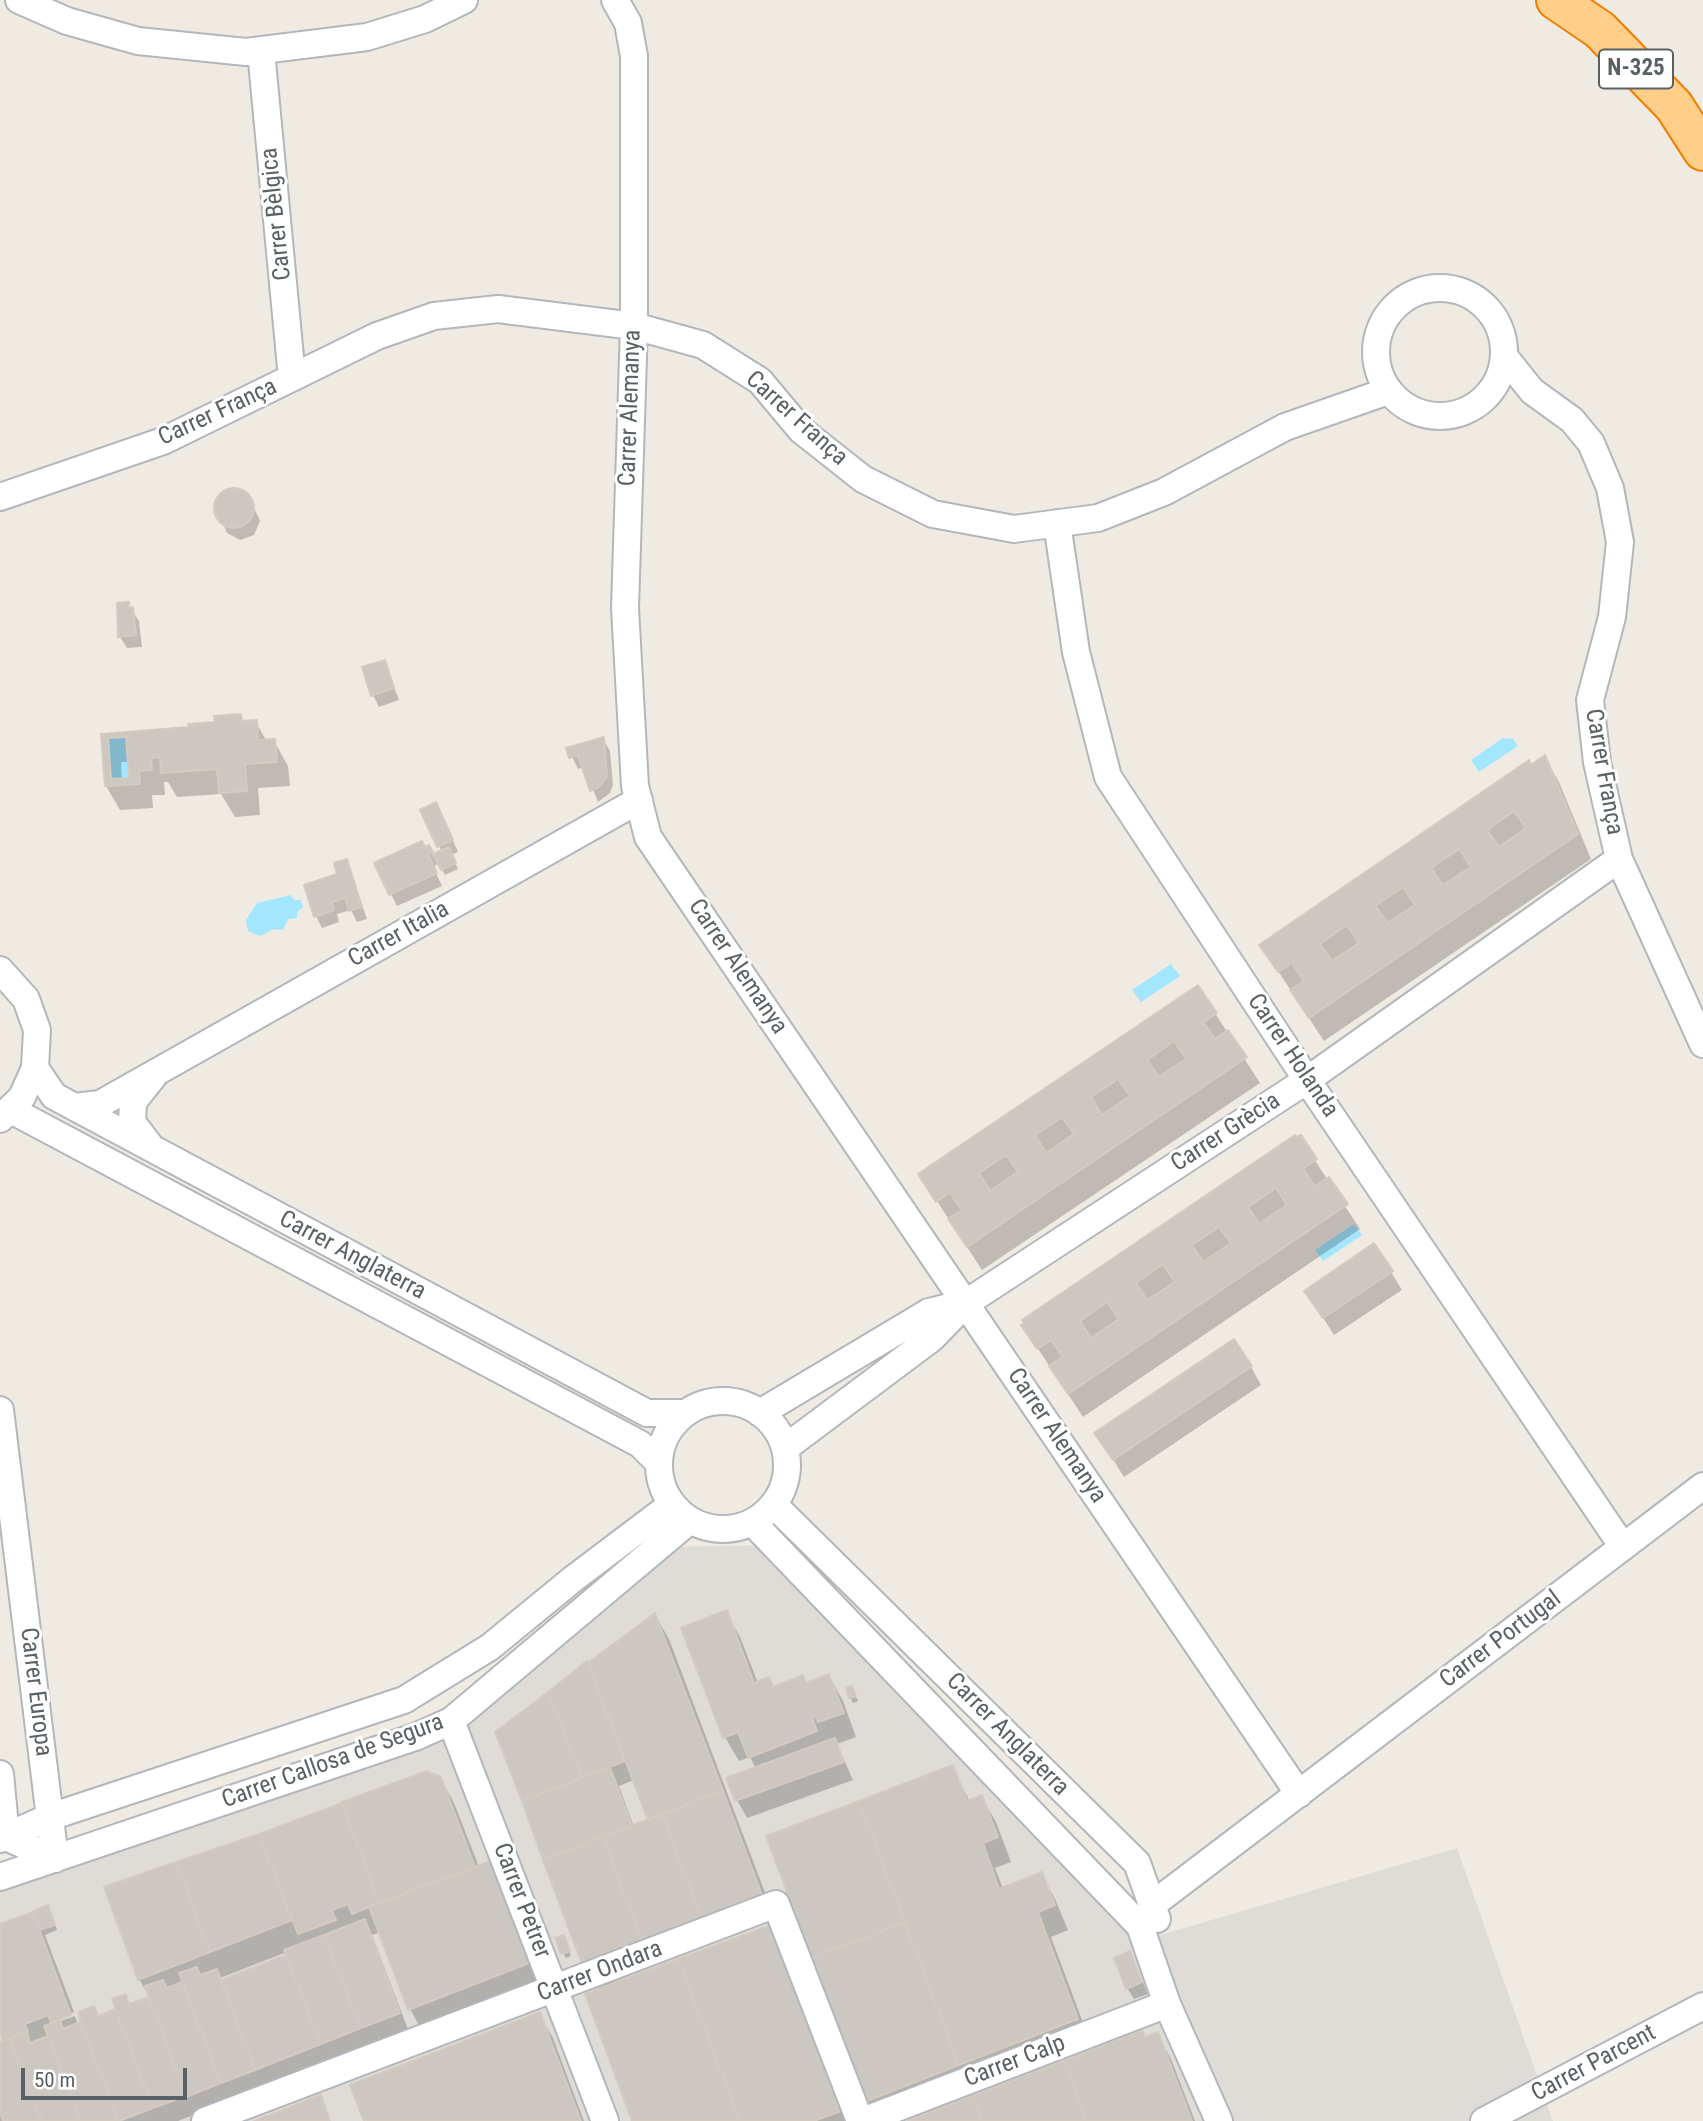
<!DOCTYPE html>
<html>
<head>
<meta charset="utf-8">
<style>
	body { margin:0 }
	#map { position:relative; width:1703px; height:2121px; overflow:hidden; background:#efeae2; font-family:"Roboto Condensed",sans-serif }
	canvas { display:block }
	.scale { position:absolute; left:21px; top:2068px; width:166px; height:32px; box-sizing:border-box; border:4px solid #5a6164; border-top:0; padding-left:9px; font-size:21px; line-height:24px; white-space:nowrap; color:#5a6164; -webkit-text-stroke:5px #fff; paint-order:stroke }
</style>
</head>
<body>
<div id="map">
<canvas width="1703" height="2121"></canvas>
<div class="scale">50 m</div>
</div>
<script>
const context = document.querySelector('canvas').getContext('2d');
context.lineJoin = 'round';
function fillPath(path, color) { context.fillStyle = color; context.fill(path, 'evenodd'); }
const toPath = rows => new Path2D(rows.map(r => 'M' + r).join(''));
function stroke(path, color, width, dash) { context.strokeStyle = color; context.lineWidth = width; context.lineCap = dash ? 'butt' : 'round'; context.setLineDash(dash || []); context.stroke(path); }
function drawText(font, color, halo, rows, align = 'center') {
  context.font = font + ' "Roboto Condensed",sans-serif'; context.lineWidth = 6; context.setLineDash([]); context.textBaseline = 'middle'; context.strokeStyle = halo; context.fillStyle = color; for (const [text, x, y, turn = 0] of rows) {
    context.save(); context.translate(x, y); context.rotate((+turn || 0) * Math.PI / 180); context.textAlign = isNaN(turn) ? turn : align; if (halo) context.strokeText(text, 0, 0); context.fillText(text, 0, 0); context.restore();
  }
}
fillPath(toPath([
	[769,1545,1147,1939,1457,1848,1553,2121,0,2121,0,1865,439,1720,667,1547]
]), '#dfdcd7');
fillPath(toPath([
	[126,737,129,778,111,779,108,738],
	[1503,738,1513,739,1518,746,1479,772,1471,760],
	[291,895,294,900,301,900,303,907,297,912,297,918,288,919,283,930,273,929,260,936,248,931,246,920,257,903],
	[1171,964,1180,976,1141,1002,1132,990],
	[1354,1224,1362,1235,1323,1261,1315,1250]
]), '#a2e6ff');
fillPath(toPath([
	[236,490,249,497,260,521,254,535,240,540,227,533,216,505,222,495],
	[128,604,139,621,142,647,127,648,120,637],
	[384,662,399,700,379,707,373,695],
	[240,716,244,723,256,722,267,742,274,741,288,766,290,786,258,788,260,815,235,817,221,794,177,797,168,782,164,782,165,795,152,795,153,808,120,810,106,786,103,735,191,729],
	[121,762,130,762,131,779,122,780],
	[603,739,610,751,613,785,610,793,598,802,584,767,578,769,568,749],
	[1545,758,1559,782,1591,859,1324,1041,1261,945],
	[422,811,442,816,458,852,451,855,458,869,445,875,439,863,433,867,442,886,397,906,376,864,429,847,434,856,442,852],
	[346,861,367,919,357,922,351,910,337,914,339,922,322,928,316,916],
	[1215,1013,1260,1083,982,1270,920,1175],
	[1300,1138,1360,1229,1083,1417,1023,1326],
	[1391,1272,1402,1290,1334,1335,1307,1292],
	[1251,1367,1261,1385,1124,1477,1097,1434],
	[726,1612,740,1637,758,1683,774,1689,806,1685,829,1676,843,1701,856,1737,837,1744,853,1780,747,1818,737,1800,756,1769,750,1757,739,1761,725,1737],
	[655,1615,669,1639,775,1919,618,1980,620,1983,770,1927,848,2121,634,2121,600,1990,584,1963,586,1664,594,1673],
	[634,1780,650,1821,634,1827,619,1786],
	[854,1693,858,1701,853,1703,850,1697],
	[952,1767,970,1802,982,1798,996,1822,1011,1862,995,1868,1003,1889,1041,1874,1055,1899,1068,1930,1051,1937,1091,2044,880,2121,868,2100],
	[427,1773,440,1778,454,1803,479,1867,490,1863,504,1888,541,1988,424,2034,410,2009,380,1932,372,1935,409,2032,178,2121,0,2121,0,2044,6,2042,0,2026,0,1926,35,1913,51,1912,57,1930,45,1935,74,2012,58,2018,58,2022,75,2016,78,2025,118,2010,125,1996,130,2006,150,1998,139,1979,106,1889,260,1836],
	[287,1952,286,1958,222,1981,220,1978],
	[566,1942,571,1956,566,1958,563,1953],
	[1130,1954,1148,1994,1134,1999,1127,1988],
	[539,2014,553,2038,584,2121,366,2121],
	[1157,2034,1171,2059,1195,2121,913,2121]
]), '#0003');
const building = toPath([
	'214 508a20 20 0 1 1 40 0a20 20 0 1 1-40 0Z',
	[129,602,129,608,133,607,136,635,118,637,117,603,129,602],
	[385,660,394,688,371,696,362,667,385,660],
	[241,714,242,721,257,720,258,740,275,739,277,762,245,764,247,791,219,793,217,769,161,773,160,757,151,758,152,770,139,771,140,784,105,786,101,734,189,727,188,724,215,722,214,716,241,714],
	[126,737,129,778,111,779,108,738,126,737],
	[604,737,607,776,600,786,590,791,578,755,569,758,566,748,604,737],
	[1545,755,1578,834,1309,1018,1290,990,1304,981,1295,968,1292,963,1278,972,1259,945,1529,760,1531,765,1545,755],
	[1514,811,1526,828,1499,847,1487,830,1514,811],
	[1459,849,1471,867,1443,885,1431,868,1459,849],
	[1403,887,1415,905,1388,923,1375,906,1403,887],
	[1347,925,1359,943,1332,961,1320,944,1347,925],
	[436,802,453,840,437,847,420,810,436,802],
	[422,841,425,847,429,845,433,852,428,854,437,873,389,895,374,863,422,841],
	[449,847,456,863,441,870,433,854,449,847],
	[347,859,362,907,349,911,345,898,332,902,334,910,314,917,304,885,337,874,334,863,347,859],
	[1198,985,1217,1013,1203,1022,1215,1039,1228,1030,1247,1057,967,1247,948,1219,962,1210,950,1193,936,1202,918,1174,1198,985],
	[1174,1041,1186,1059,1159,1077,1147,1060,1174,1041],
	[1118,1079,1130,1096,1102,1115,1091,1097,1118,1079],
	[1062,1117,1074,1134,1046,1153,1035,1135,1062,1117],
	[1006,1155,1018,1172,990,1191,979,1173,1006,1155],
	[1295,1135,1297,1137,1301,1135,1317,1159,1303,1169,1315,1186,1329,1177,1348,1204,1068,1394,1049,1366,1063,1357,1051,1340,1037,1349,1021,1325,1024,1323,1022,1320,1295,1135],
	[1276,1188,1287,1205,1259,1224,1248,1207,1276,1188],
	[1219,1227,1231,1243,1203,1262,1192,1245,1219,1227],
	[1163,1264,1175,1282,1147,1300,1136,1283,1163,1264],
	[1107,1302,1119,1319,1091,1338,1080,1321,1107,1302],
	[1374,1243,1393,1271,1323,1318,1304,1291,1374,1243],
	[1234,1339,1252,1366,1113,1460,1094,1433,1234,1339],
	[727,1610,754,1683,769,1677,773,1687,803,1675,806,1683,829,1674,844,1713,818,1722,815,1716,812,1717,817,1731,748,1758,738,1732,723,1738,681,1628,727,1610],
	[655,1613,723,1791,648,1820,588,1663,655,1613],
	[587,1661,625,1761,582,1778,548,1692,587,1661],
	[852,1686,856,1696,849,1698,846,1688,852,1686],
	[548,1692,582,1778,522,1801,495,1732,548,1692],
	[835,1738,844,1762,735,1801,726,1778,835,1738],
	[953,1765,967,1801,982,1795,998,1837,983,1843,999,1889,1042,1872,1055,1905,1038,1912,1078,2019,959,2065,859,1801,953,1765],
	[610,1767,632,1826,543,1860,522,1801,610,1767],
	[427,1771,441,1777,475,1867,379,1903,342,1802,427,1771],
	[723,1791,762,1895,701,1918,662,1814,723,1791],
	[859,1801,905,1922,812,1958,766,1836,859,1801],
	[342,1803,379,1903,352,1914,348,1904,332,1910,336,1920,298,1934,259,1834,342,1803],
	[662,1814,701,1918,642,1941,603,1837,662,1814],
	[259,1834,292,1920,210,1952,176,1862,259,1834],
	[603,1837,642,1941,582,1964,543,1860,603,1837],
	[491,1861,529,1963,408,2010,369,1907,491,1861],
	[176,1862,210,1952,138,1980,104,1887,176,1862],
	[48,1905,55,1925,40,1930,33,1911,48,1905],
	[33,1912,71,2015,51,2023,48,2015,25,2024,28,2032,3,2041,0,2032,0,1924,33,1912],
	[365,1919,400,2013,361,2028,324,1935,365,1919],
	[905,1922,959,2065,867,2101,812,1958,905,1922],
	[771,1925,841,2111,814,2121,740,2121,678,1959,771,1925],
	[324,1935,361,2028,321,2044,284,1950,324,1935],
	[564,1935,570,1951,561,1954,555,1938,564,1935],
	[1130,1951,1142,1982,1126,1989,1114,1958,1130,1951],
	[286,1955,321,2044,255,2070,221,1980,286,1955],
	[678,1959,740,2121,632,2121,585,1994,678,1959],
	[197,1967,200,1975,217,1969,255,2070,221,2083,179,1973,197,1967],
	[163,1980,167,1988,182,1982,221,2083,186,2097,145,1986,163,1980],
	[126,1994,129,2004,149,1997,186,2096,153,2108,112,1999,126,1994],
	[94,2006,98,2016,115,2009,153,2108,119,2121,80,2021,79,2012,94,2006],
	[540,2012,581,2121,364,2121,350,2085,540,2012],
	[60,2020,63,2029,80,2022,119,2121,81,2121,44,2026,60,2020],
	[1142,2030,1145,2037,1158,2032,1192,2121,1087,2121,1064,2061,1142,2030],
	[27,2032,30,2043,48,2036,81,2121,42,2121,10,2038,27,2032],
	[10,2038,42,2121,3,2121,0,2112,0,2042,10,2038],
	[1064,2061,1087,2121,981,2121,972,2096,1064,2061],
	[321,2095,330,2121,254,2121,321,2095],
	[972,2096,981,2121,908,2121,972,2096]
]);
fillPath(building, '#ccc7c1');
stroke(building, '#d4cac0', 2);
const minor = toPath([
	[19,0,67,21,138,41,246,52,367,37,425,19,464,0],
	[615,0,628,23,634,56,634,326,625,608,635,786,648,837,1299,1794],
	[261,51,292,378],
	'1376 352a64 64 0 1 1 128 0a64 64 0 1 1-128 0Z',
	[1504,356,1532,391,1572,420,1591,443,1610,488,1620,542,1612,617,1590,700,1597,762,1619,859,1703,1044],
	[0,497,163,441,377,336,434,316,498,309,634,326,703,345,760,381,801,430,863,479,933,514,1014,529,1098,518,1164,492,1285,427,1388,391],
	[1057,523,1076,652,1108,777,1307,1080,1623,1547],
	[0,970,26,999,37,1030,35,1068,22,1097,0,1119],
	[35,1068,54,1096,647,1413,685,1413],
	[75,1107,100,1104,639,800],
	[11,1110,640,1444,659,1463],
	[151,1147,132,1122,133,1102,153,1077],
	'659 1465a64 64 0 1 1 128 0a64 64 0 1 1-128 0Z',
	[0,1410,55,1859],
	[760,1413,929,1312,966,1303],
	[785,1448,932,1338,966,1303,1307,1080,1619,859],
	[774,1505,1137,1863,1157,1919],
	[753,1523,1140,1926,1167,2004,1219,2121],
	[451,1721,605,2121],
	[0,1774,6,1837,55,1859],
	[0,1839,50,1817,404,1700,490,1647,573,1579,671,1505],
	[0,1877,415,1737,451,1721,689,1521],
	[1152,1905,1703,1486],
	[205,2121,776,1904,860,2121],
	[863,2121,1167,2004],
	[1484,2121,1703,2006]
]);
const highway = toPath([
	[1556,0,1600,30,1674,106,1703,151]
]);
stroke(minor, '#b3b7bb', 30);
stroke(highway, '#f17e00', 42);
stroke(minor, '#fff', 26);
stroke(highway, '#ffce89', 38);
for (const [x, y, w] of [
	[1636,69,74]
]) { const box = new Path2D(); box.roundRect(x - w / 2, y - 19.5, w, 39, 5); context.fillStyle = '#fff'; context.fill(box); stroke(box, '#5a6164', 2); }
drawText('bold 23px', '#5a6164', null, [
	["N-325",1636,69]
]);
drawText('24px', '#5a6164', '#fff', [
	["Carrer Bèlgica",277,214,-96],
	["Carrer Alemanya",631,408,-88],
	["Carrer França",218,413,-25],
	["Carrer França",796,419,42],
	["Carrer França",1603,772,80],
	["Carrer Italia",399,935,-29],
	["Carrer Alemanya",737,967,56],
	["Carrer Holanda",1292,1056,56],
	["Carrer Grècia",1226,1133,-33],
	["Carrer Anglaterra",352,1256,28],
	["Carrer Alemanya",1056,1436,56],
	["Carrer Portugal",1501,1640,-37],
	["Carrer Europa",35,1692,83],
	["Carrer Anglaterra",1007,1735,45],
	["Carrer Callosa de Segura",333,1762,-20],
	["Carrer Petrer",521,1901,69],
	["Carrer Ondara",600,1972,-21],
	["Carrer Calp",1015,2062,-21],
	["Carrer Parcent",1594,2064,-28]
]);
</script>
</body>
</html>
